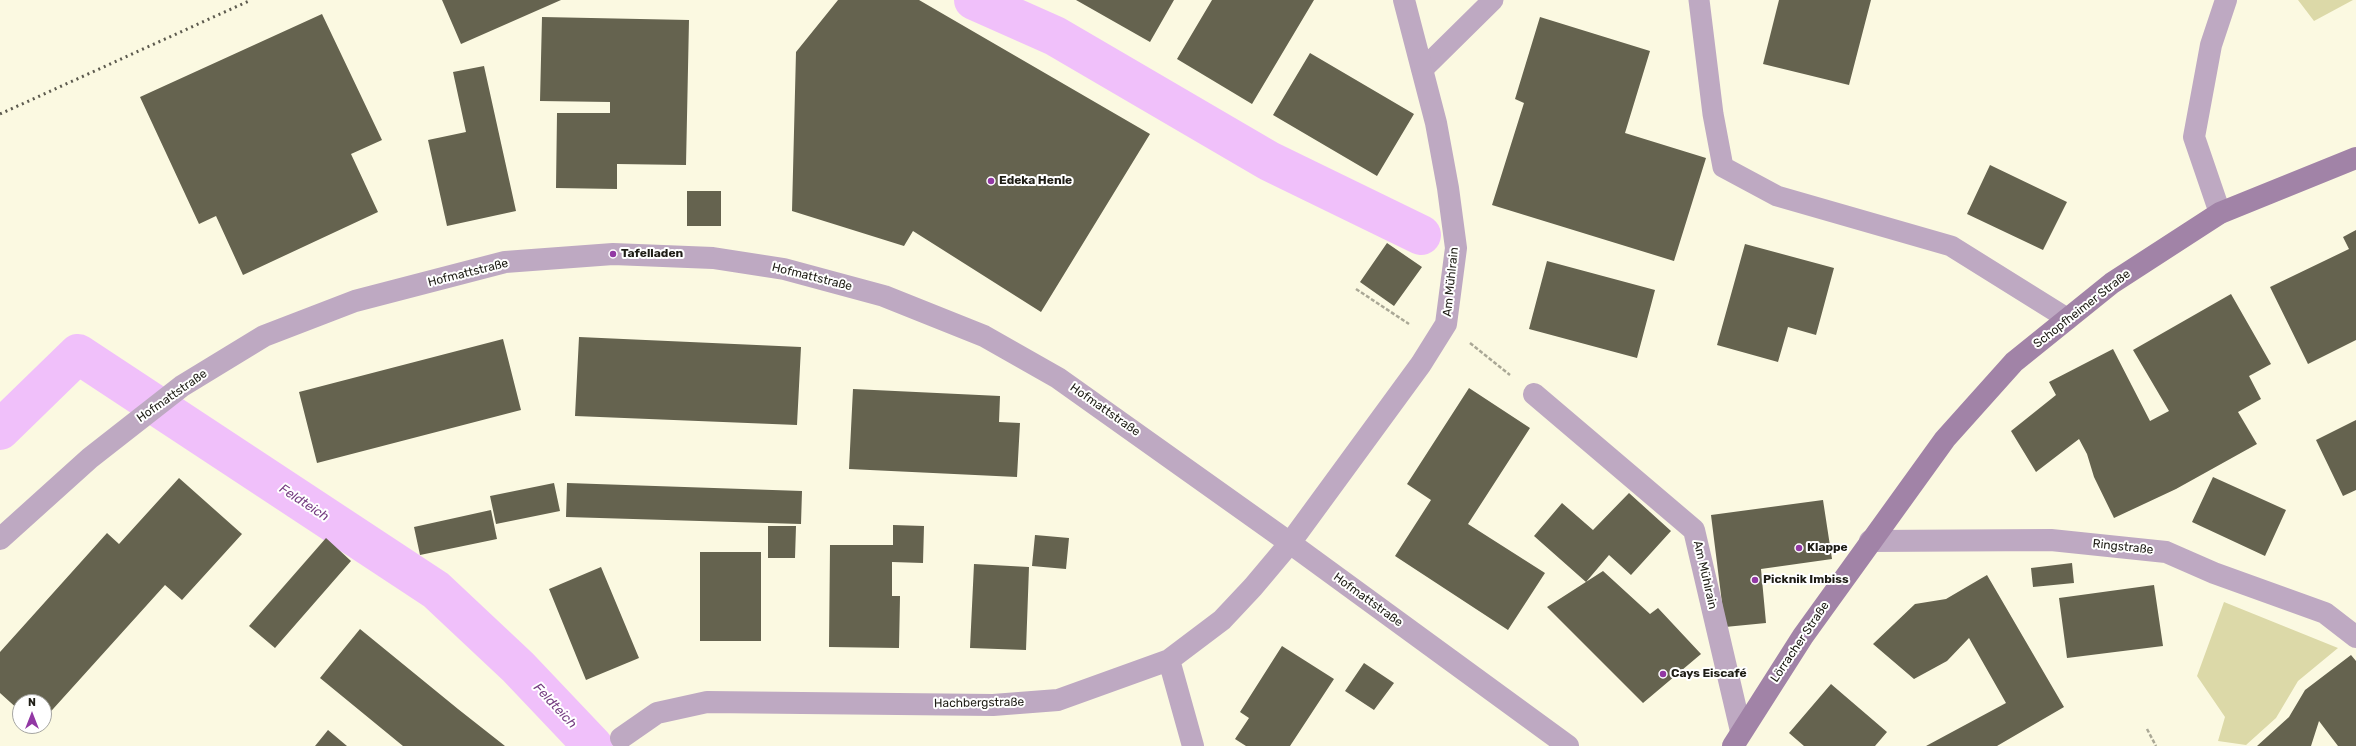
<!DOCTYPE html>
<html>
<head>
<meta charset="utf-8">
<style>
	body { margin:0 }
	#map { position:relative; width:2356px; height:746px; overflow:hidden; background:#fbf9e1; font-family:Rubik,sans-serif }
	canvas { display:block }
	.north { position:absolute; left:12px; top:694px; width:40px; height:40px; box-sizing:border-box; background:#fff; border:1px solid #a5a5a1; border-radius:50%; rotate:0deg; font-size:11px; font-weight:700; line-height:16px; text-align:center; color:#1e1d15 }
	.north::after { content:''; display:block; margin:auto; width:14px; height:18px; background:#9238a4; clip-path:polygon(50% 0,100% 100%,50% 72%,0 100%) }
</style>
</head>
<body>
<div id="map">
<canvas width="2356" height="746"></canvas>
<div class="north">N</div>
</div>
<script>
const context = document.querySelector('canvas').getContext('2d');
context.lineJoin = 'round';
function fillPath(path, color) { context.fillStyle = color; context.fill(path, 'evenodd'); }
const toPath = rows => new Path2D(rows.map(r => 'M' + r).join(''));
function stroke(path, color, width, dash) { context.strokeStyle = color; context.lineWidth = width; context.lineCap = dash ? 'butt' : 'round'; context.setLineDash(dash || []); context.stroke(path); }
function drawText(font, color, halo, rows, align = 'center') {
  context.font = font + ' Rubik,sans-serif'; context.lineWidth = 4; context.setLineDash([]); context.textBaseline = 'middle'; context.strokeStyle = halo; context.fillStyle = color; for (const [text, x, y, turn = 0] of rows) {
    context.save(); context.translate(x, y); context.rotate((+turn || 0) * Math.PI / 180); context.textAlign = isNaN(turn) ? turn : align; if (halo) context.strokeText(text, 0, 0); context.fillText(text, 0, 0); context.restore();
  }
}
fillPath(toPath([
	[2298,0,2353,0,2314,21],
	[2224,602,2338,648,2298,681,2276,718,2246,745,2218,741,2225,717,2197,676]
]), '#dcd9a8');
stroke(toPath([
	[974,0,1055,36,1269,161,1421,235],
	[0,430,78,354,436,590,518,667,593,746]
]), '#f0c0fa', 40);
fillPath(toPath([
	[442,0,561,0,461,44],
	[838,0,919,0,1150,134,1041,312,913,231,904,246,792,211,796,52],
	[1076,0,1174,0,1150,42],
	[1212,0,1314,0,1252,104,1177,59],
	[1779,0,1871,0,1849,85,1763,64],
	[322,14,382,140,351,154,378,212,243,275,216,216,199,224,140,97],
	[542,17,689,20,686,165,617,164,617,189,556,188,557,113,610,113,610,102,540,101],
	[1540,17,1650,51,1625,133,1706,158,1674,261,1492,205,1524,103,1515,99],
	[1310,53,1414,114,1377,176,1273,115],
	[484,66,516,211,447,226,428,140,466,132,453,72],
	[1990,165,2067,202,2043,250,1967,214],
	[687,191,721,191,721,226,687,226],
	[2356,230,2356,340,2308,364,2270,287,2349,249,2343,237],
	[1387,243,1422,267,1394,306,1360,282],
	[1745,244,1834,268,1816,335,1788,327,1778,362,1717,345],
	[1547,261,1655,290,1637,358,1529,329],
	[2231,294,2271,364,2249,376,2261,399,2238,412,2257,444,2176,489,2114,518,2094,477,2087,454,2079,439,2036,472,2011,431,2056,395,2049,382,2113,349,2150,421,2169,411,2133,350],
	[579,337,801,347,797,425,575,416],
	[503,339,521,410,317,463,299,392],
	[1469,388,1530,428,1468,524,1545,573,1508,630,1395,556,1431,500,1407,484],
	[853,389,1000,396,999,422,1020,423,1017,477,849,469],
	[2356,420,2356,490,2343,496,2316,440],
	[2213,477,2286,510,2265,556,2192,522],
	[179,478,242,534,182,600,165,585,44,719,44,702,20,702,20,711,0,693,0,652,107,533,119,544],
	[554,483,560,511,496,524,490,496],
	[567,483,802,491,801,524,566,517],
	[1629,493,1671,531,1631,575,1609,555,1586,582,1534,536,1562,503,1593,530],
	[1823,500,1832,559,1761,569,1766,623,1725,627,1711,515],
	[491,510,497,539,420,555,414,527],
	[893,525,924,526,923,563,892,562,892,596,900,596,899,648,829,647,830,545,893,545],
	[768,526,796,526,795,558,768,558],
	[1035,535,1069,538,1066,569,1032,566],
	[326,538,351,561,275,648,249,626],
	[700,552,761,552,761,641,700,641],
	[2072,563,2074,583,2033,587,2031,568],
	[974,564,1029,567,1026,650,970,648],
	[601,567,639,658,586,680,549,589],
	[1603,571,1650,614,1658,608,1701,654,1643,703,1547,607],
	[1987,575,2064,707,1997,746,1926,746,2006,703,1969,638,1947,661,1914,679,1873,644,1915,604,1946,599],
	[2154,585,2163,646,2067,658,2059,598],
	[360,629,458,709,505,746,403,746,320,678],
	[1282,646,1334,679,1290,746,1246,746,1235,739,1249,718,1240,712],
	[2351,655,2356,661,2356,746,2338,746,2319,721,2311,746,2257,746,2289,717,2305,690],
	[1364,663,1394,683,1374,710,1345,691],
	[1831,684,1887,732,1875,746,1804,746,1789,733],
	[328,730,347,746,315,746]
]), '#65634f');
stroke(toPath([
	[1356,289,1409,324],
	[1470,343,1510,375],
	[2147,729,2156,746]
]), '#aaa896', 2.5, [4, 2]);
stroke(toPath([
	[1699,0,1713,114,1723,167,1777,196,1951,246,2068,319],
	[1422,70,1493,0]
]), '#bea9c2', 21);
stroke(toPath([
	[1534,394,1694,530,1741,731],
	[0,539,90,458,182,386,264,336,355,301,505,262,613,254,713,258,784,269,884,296,984,336,1058,378,1290,543,1568,746],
	[1870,541,2051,540,2166,552,2214,573,2325,613,2356,637],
	[1169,660,1193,746],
	[621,738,657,713,707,702,993,705,1058,700,1169,660,1222,620,1253,587,1290,543,1421,364,1446,324,1456,248,1448,188,1436,123,1404,0]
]), '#bea9c2', 22);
stroke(toPath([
	[2220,213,2194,137,2211,45,2226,0]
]), '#bea9c2', 22);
stroke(toPath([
	[1733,746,1803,636,1945,439,2014,362,2112,283,2220,213,2356,158]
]), '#a183a7', 22);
stroke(toPath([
	[0,114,251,0]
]), '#5c5a4e', 3, [2, 4]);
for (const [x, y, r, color] of [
	[991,181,4,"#9238a4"],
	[613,254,4,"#9238a4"],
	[1799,548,4,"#9238a4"],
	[1755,580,4,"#9238a4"],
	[1663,674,4,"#9238a4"]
]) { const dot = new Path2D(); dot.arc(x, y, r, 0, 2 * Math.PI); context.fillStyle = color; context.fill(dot); stroke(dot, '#fff', 1.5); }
drawText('bold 12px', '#1e1d15', '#fff', [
	["Edeka Henle",999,181],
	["Tafelladen",621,254],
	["Klappe",1807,548],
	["Picknik Imbiss",1763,580],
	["Cays Eiscafé",1671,674]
], 'left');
drawText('12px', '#1e1d15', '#fff', [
	["Hofmattstraße",468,273,-14],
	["Hofmattstraße",812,277,14],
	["Am Mühlrain",1451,282,-84],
	["Schopfheimer Straße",2082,309,-38],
	["Hofmattstraße",172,396,-35],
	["Hofmattstraße",1105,410,35],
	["Ringstraße",2123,547,6],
	["Am Mühlrain",1705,575,77],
	["Hofmattstraße",1368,600,36],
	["Lörracher Straße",1800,642,-56],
	["Hachbergstraße",979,703,-1]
]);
drawText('italic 13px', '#753c81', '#fff', [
	["Feldteich",304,503,33],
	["Feldteich",555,706,47]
]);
</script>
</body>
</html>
